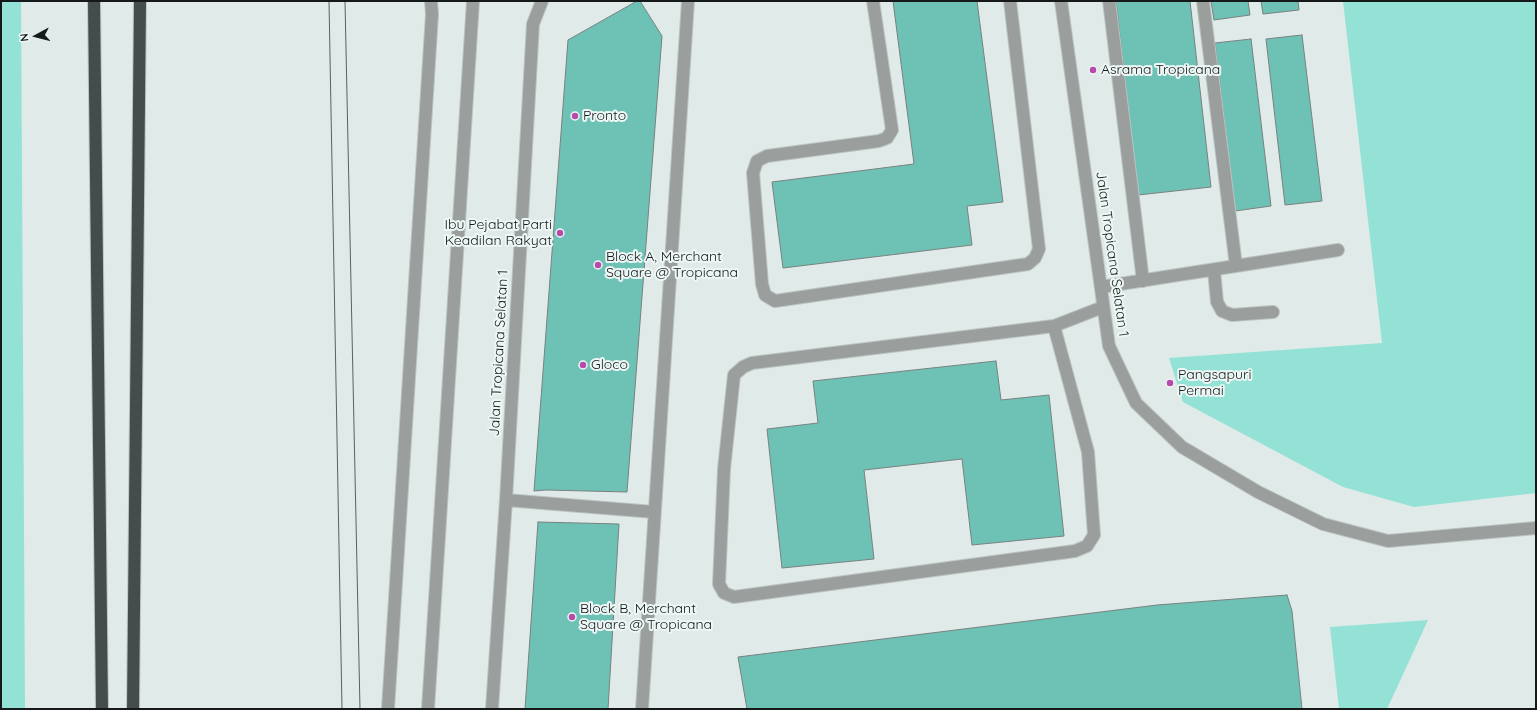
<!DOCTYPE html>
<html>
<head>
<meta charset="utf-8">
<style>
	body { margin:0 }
	#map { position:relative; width:1537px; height:710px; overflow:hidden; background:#e0eae8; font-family:Quicksand,sans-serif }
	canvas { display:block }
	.frame { position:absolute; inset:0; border:2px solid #161919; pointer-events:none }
	.north { position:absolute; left:16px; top:16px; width:40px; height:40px; -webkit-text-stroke:3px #edf7f5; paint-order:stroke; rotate:263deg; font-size:11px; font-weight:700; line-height:16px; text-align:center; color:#161919 }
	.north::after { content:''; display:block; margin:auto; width:14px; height:18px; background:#161919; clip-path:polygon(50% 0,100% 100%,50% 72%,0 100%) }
</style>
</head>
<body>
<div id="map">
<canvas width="1537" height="710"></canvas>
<div class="frame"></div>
<div class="north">N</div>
</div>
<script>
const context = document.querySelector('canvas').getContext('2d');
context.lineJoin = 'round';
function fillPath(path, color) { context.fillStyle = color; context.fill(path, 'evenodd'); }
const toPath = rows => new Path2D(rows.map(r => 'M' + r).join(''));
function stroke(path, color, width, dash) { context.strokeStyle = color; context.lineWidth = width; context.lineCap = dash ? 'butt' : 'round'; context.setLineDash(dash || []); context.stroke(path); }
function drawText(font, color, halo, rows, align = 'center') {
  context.font = font + ' Quicksand,sans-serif'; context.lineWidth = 4; context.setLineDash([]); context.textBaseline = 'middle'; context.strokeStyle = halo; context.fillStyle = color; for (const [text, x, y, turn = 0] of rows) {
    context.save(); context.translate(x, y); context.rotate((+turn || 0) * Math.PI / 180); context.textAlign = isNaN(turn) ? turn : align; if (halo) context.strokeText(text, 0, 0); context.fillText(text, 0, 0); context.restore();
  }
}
fillPath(toPath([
	[1,1,21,1,25,709,1,709],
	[1343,1,1536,1,1536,493,1414,507,1343,487,1183,402,1169,358,1382,343],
	[1428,620,1387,709,1339,709,1330,627]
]), '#93e2d5');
const building = toPath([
	[637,1,640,1,662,36,627,492,546,490,534,491,568,40,637,1],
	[893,1,977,1,1003,202,967,206,972,245,783,268,772,182,914,164,893,1],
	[1116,1,1190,1,1211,187,1138,195,1116,1],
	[1211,1,1248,1,1250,15,1214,20,1211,1],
	[1261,1,1298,1,1299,10,1263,14,1261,1],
	[1302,35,1322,201,1285,205,1266,39,1302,35],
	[1251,39,1271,206,1235,211,1215,43,1251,39],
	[996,361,1001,400,1049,395,1064,536,972,545,962,459,864,470,874,559,782,568,767,429,818,423,813,381,996,361],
	[538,522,619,524,608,709,525,709,538,522],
	[1287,595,1292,611,1302,709,747,709,738,657,1157,605,1287,595]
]);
fillPath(building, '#6ec2b5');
stroke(building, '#78817f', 1);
const minor = toPath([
	[873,1,892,130,887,138,879,141,767,156,757,161,753,173,762,284,765,295,775,301,1028,264,1035,258,1039,249,1010,1],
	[1061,1,1109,346,1136,403,1182,447,1258,492,1323,524,1388,541,1536,528],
	[1109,1,1143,281],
	[1203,1,1236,266],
	[1214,270,1217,302,1222,311,1232,315,1273,312],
	[1101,287,1338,250],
	[1054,326,752,363,743,367,734,375,724,469,719,584,724,593,734,597,1075,551,1087,546,1094,535,1088,452,1054,326,1103,307],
	[506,500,654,512],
	[388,709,432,14,431,1],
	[428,709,473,1],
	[492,709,506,500,533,24,542,1],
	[642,709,688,1]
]);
const highway = toPath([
	[94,1,102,709],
	[133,709,140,1]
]);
stroke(minor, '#bcc4c3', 14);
stroke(highway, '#bcc4c3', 14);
stroke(minor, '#9a9e9d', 12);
stroke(highway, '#444d4b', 12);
stroke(toPath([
	[329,1,342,709],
	[345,1,360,709]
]), '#5c6161', 1);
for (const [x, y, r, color] of [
	[1093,70,4,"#b84baa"],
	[575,116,4,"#b84baa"],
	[560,233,4,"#b84baa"],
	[598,265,4,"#b84baa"],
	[583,365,4,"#b84baa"],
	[1170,383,4,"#b84baa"],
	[572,617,4,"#b84baa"]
]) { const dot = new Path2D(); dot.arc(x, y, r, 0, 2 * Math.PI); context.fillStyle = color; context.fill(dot); stroke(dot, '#edf7f5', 1.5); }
drawText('14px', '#161919', '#edf7f5', [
	["Asrama Tropicana",1101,70],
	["Pronto",583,116],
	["Ibu Pejabat Parti",552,225,"right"],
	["Keadilan Rakyat",552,241,"right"],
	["Block A, Merchant",606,257],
	["Square @ Tropicana",606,273],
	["Gloco",591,365],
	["Pangsapuri",1178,375],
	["Permai",1178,391],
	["Block B, Merchant",580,609],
	["Square @ Tropicana",580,625]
], 'left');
drawText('14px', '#161919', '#edf7f5', [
	["Jalan Tropicana Selatan 1",1112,254,82],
	["Jalan Tropicana Selatan 1",499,353,-87]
]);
</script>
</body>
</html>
